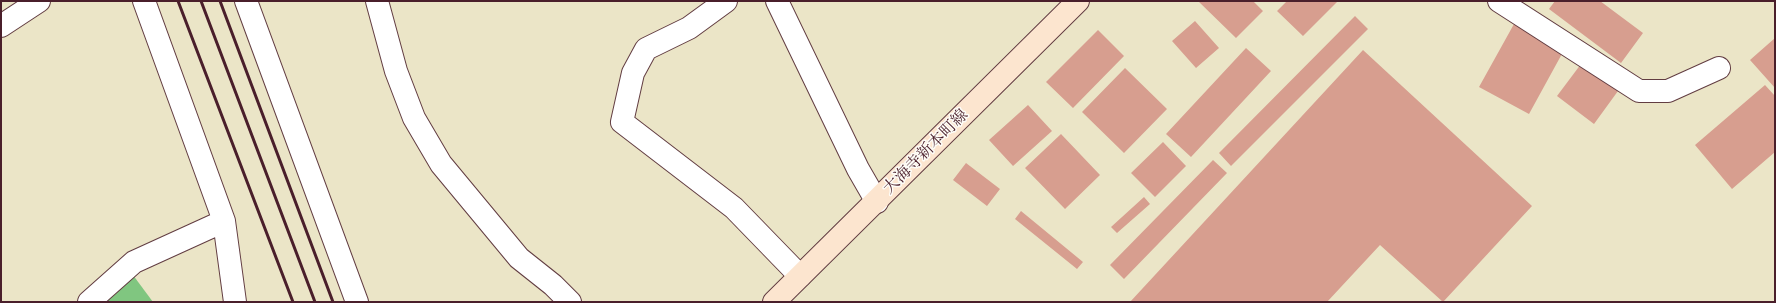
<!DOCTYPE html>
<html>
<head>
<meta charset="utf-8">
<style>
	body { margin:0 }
	#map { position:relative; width:1776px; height:303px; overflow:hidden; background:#ebe5c7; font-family:"Old Standard TT",serif }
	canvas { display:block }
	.frame { position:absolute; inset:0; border:2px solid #4a1f2b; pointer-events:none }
</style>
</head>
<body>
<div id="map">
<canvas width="1776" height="303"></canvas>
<div class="frame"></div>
</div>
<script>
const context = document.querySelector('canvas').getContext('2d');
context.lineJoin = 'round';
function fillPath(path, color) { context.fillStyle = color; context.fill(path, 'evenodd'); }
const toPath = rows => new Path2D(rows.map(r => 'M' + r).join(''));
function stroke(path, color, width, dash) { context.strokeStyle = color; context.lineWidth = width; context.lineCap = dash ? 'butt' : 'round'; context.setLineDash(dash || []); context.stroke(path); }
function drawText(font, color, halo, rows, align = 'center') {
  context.font = font + ' "Old Standard TT","Noto Serif JP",serif'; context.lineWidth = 3; context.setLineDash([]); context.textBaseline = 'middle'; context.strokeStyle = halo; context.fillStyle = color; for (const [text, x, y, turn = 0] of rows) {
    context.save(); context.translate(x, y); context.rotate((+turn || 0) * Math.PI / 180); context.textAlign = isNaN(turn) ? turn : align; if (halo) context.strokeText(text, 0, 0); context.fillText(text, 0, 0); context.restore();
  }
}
fillPath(toPath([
	[127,267,153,302,88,302]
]), '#80c680');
fillPath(toPath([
	[1198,1,1253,1,1263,11,1236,38],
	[1287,1,1338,1,1303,36,1277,11],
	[1555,1,1600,1,1643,33,1621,63,1549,9],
	[1355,16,1368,29,1231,166,1219,153],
	[1195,21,1219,48,1196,68,1172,41],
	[1514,24,1563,52,1529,114,1479,87],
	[1098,30,1124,56,1073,108,1046,82],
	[1775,38,1775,88,1750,60],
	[1246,48,1271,71,1191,157,1166,134],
	[1363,50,1532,206,1443,302,1380,245,1327,302,1130,302],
	[1581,64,1618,91,1594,124,1557,96],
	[1125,68,1167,109,1124,153,1082,112],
	[1765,85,1775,96,1775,152,1732,189,1695,145],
	[1028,105,1052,131,1013,166,989,140],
	[1061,134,1100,175,1065,209,1025,168],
	[1163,142,1186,166,1155,197,1131,173],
	[1213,160,1227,173,1124,279,1110,265],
	[966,163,1000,189,987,206,953,180],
	[1144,197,1150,204,1117,233,1111,227],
	[1021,211,1083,262,1077,269,1015,219]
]), '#d79e8f');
const street = toPath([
	[144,1,224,221,235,302],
	[246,1,357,302],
	[377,1,396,71,414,118,441,164,519,258,553,285,570,302],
	[726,1,689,28,646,49,633,73,622,122,734,208,800,276],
	[777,1,858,169,877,202],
	[1499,1,1639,91,1668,91,1719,68],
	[1,26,39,1],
	[89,302,134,262,224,221]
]);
const secondary = toPath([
	[774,302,1078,1]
]);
stroke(street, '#623d42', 24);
stroke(secondary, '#623d42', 24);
stroke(street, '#fff', 22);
stroke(secondary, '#fce5cf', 22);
stroke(toPath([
	[178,1,293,302],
	[201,1,315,302],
	[220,1,333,302]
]), '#4a1f2b', 3);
drawText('16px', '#4a1f2b', '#fdfcf7', [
	["大海寺新本町線",926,152,-45]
]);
</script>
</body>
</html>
